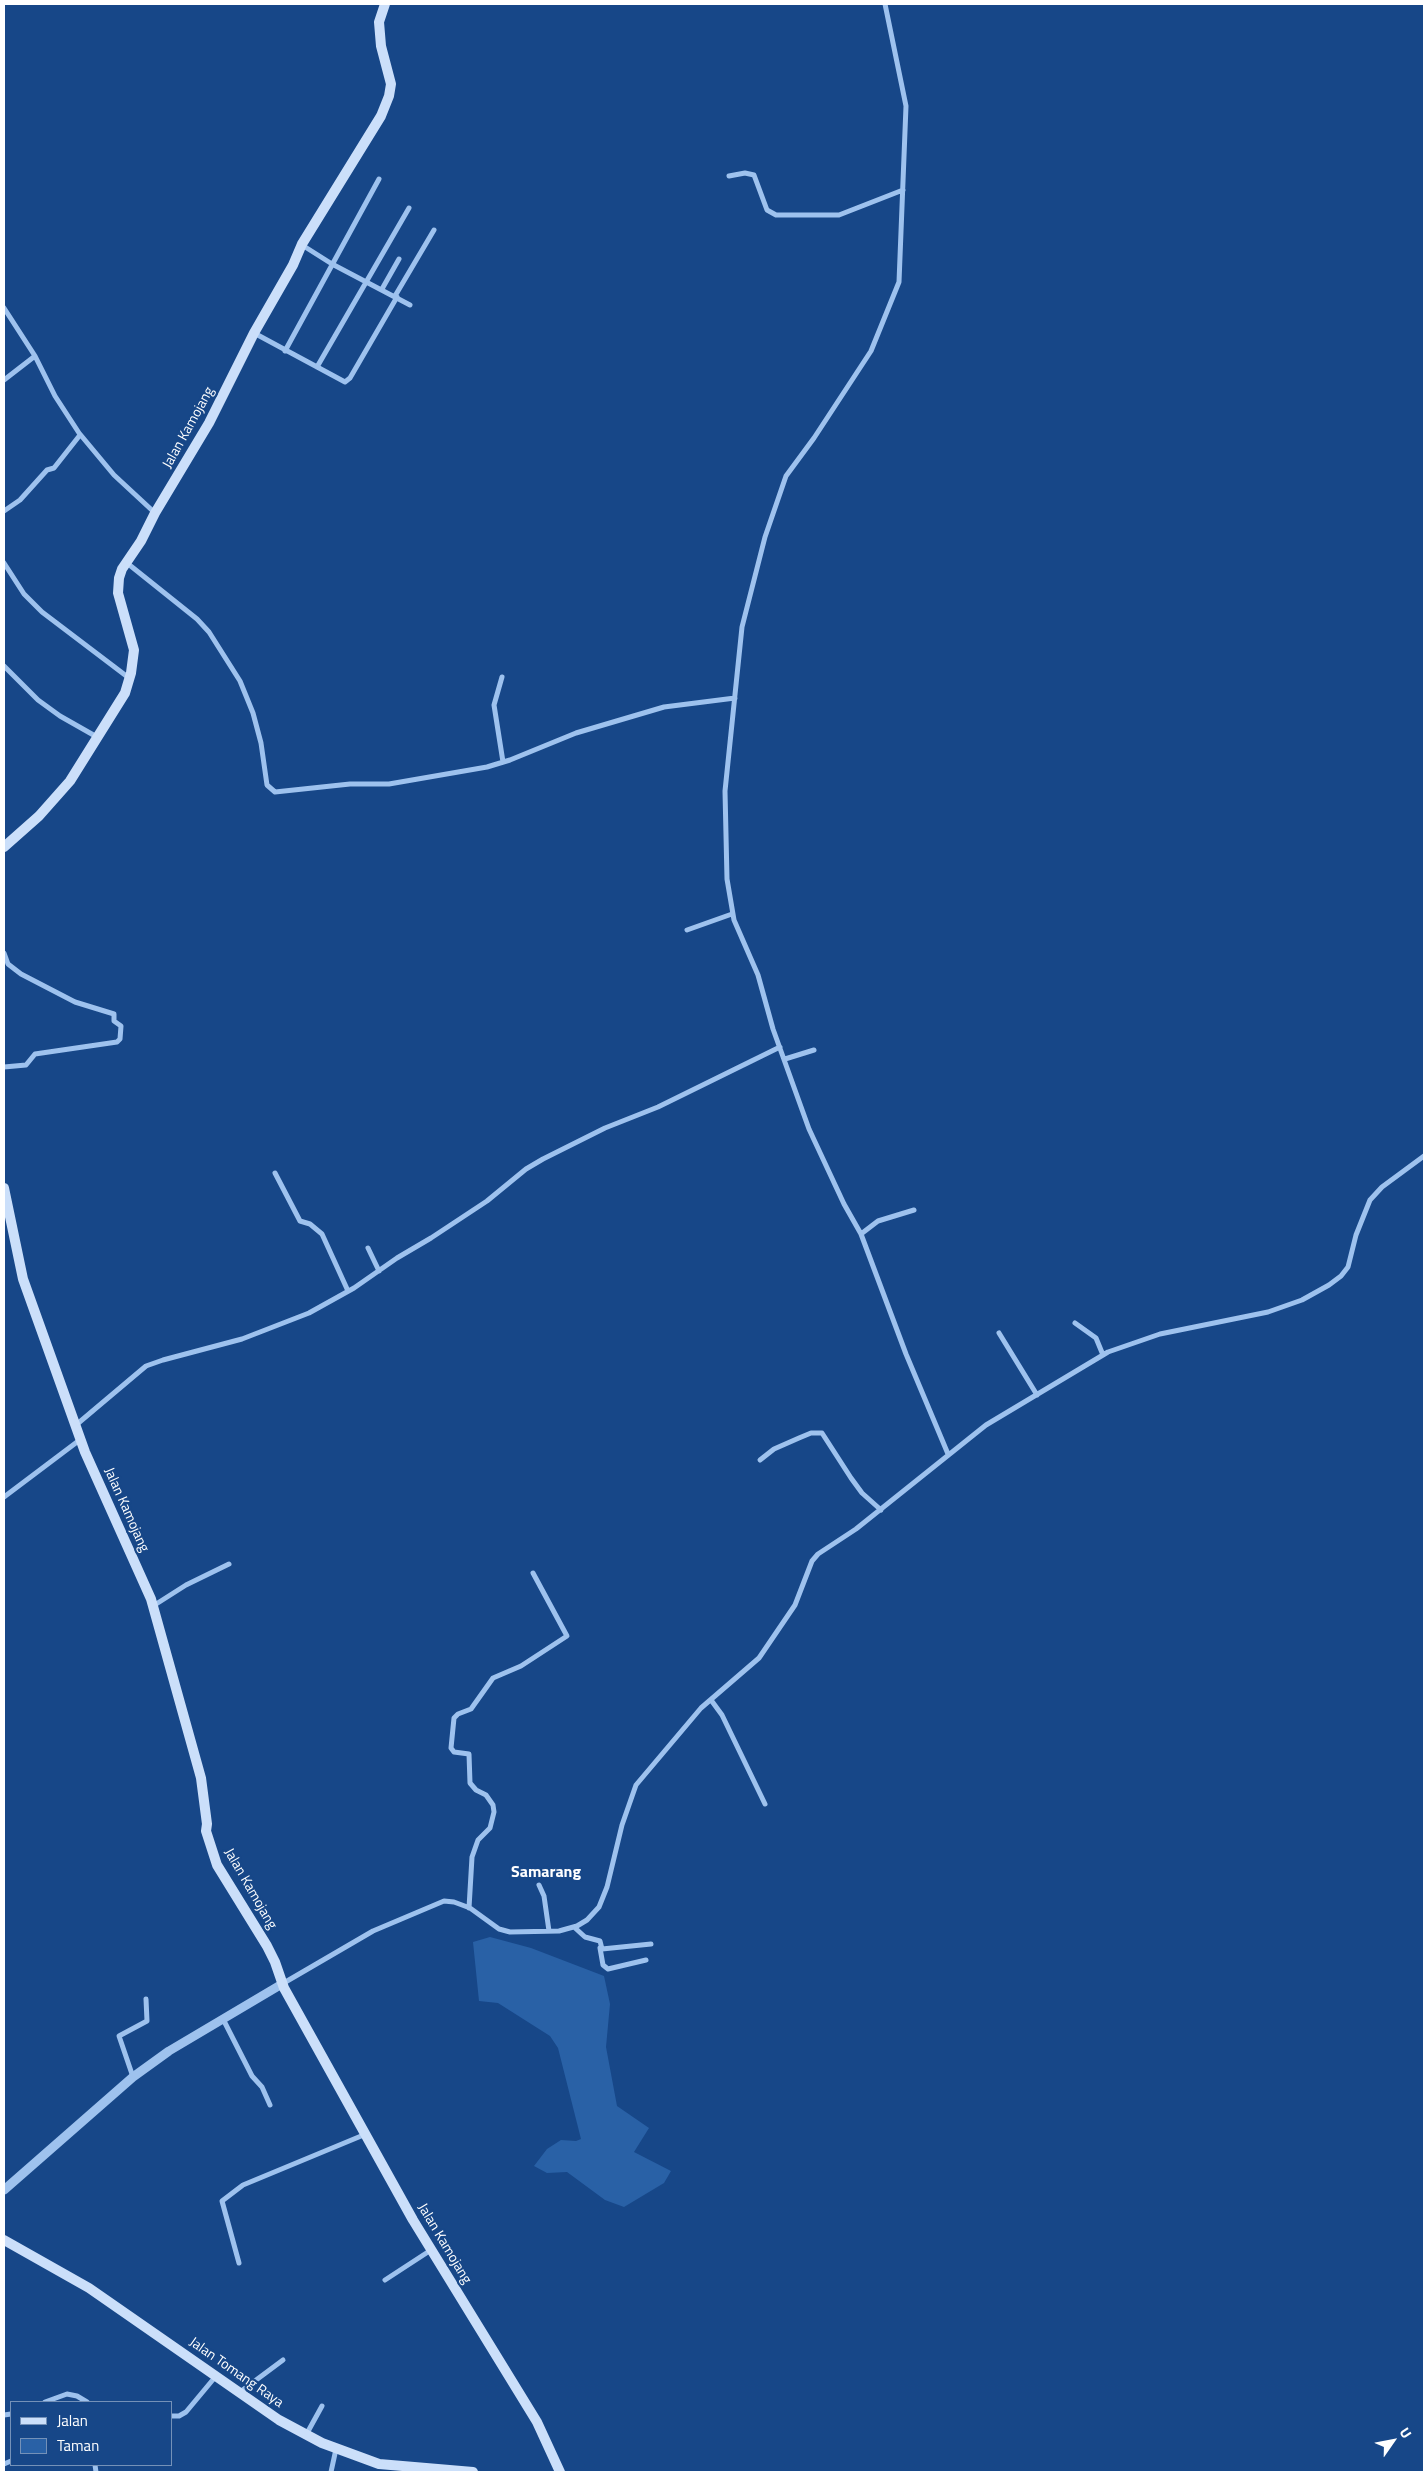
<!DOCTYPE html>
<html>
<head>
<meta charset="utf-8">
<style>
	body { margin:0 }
	#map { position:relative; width:1428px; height:2476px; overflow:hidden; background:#174788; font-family:"Titillium Web",sans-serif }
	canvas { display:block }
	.frame { position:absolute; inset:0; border:5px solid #fff; pointer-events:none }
	.legend { position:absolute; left:10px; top:2401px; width:162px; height:65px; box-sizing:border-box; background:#174788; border:1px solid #7491b8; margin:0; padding:6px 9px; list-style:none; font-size:15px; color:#fff }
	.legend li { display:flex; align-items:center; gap:10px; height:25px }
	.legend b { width:25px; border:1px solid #7491b8 }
	.north { position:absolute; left:1368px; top:2416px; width:50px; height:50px; -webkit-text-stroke:4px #174788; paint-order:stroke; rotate:57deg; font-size:14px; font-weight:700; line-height:20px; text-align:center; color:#fff }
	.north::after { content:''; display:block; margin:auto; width:18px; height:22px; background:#fff; clip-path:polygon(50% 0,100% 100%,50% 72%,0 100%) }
</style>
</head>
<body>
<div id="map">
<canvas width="1428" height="2476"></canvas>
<div class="frame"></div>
<ul class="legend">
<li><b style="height:6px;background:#cbdffa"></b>Jalan</li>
<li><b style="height:14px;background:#2961a6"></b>Taman</li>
</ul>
<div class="north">U</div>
</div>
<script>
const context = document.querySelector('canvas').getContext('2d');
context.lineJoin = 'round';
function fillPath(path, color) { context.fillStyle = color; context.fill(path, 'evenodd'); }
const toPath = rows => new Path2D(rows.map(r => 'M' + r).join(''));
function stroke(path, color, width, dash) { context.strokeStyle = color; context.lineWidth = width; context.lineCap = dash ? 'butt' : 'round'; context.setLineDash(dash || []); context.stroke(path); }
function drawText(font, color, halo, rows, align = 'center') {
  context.font = font + ' "Titillium Web",sans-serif'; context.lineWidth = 4.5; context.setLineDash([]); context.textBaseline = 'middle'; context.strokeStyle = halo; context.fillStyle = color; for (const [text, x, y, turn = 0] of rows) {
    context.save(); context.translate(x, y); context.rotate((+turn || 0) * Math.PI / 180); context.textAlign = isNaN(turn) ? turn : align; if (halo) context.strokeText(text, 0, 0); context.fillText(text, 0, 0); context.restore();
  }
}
fillPath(toPath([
	[490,1937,531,1948,604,1976,610,2004,606,2047,617,2106,649,2128,634,2152,671,2171,664,2183,624,2207,605,2200,567,2172,547,2173,534,2166,547,2149,561,2140,576,2141,581,2139,558,2048,550,2036,498,2003,479,2001,473,1942]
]), '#2961a6');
stroke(toPath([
	[885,4,906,106,899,282,871,351,814,438,786,476,765,537,742,627,725,791,727,879,734,920,758,975,773,1029,809,1129,844,1204,861,1234,906,1354,948,1454],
	[729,176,745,173,754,175,767,210,776,215,839,215,903,190],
	[302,245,332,264,410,305],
	[382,289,399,259],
	[395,296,434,230],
	[4,308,35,356,55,396,79,433,114,475,155,513],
	[254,333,345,382,350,378,397,297],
	[285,351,379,179],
	[317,367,409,208],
	[4,380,35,356],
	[4,511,20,500,47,470,54,468,80,435],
	[4,563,24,594,42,612,129,678],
	[127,563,197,619,209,632,240,681,253,713,261,743,267,785,275,792,350,784,389,784,487,767,510,760,576,733,664,707,735,698],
	[4,666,38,700,60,716,97,737],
	[502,677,494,705,503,762],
	[687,930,732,914],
	[4,953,8,964,21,974,75,1002,114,1014,114,1021,121,1026,120,1039,117,1042,35,1054,26,1065,4,1067],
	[785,1059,814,1050],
	[275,1173,300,1221,310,1224,322,1234,348,1291],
	[861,1234,878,1221,914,1210],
	[368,1248,379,1271],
	[1075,1323,1096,1338,1103,1355],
	[999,1333,1037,1395],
	[76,1425,146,1366,163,1360,242,1339,309,1313,354,1288,397,1258,431,1238,487,1201,526,1169,543,1159,605,1128,658,1107,780,1047],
	[760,1460,774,1449,799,1438,811,1433,822,1433,851,1478,862,1493,881,1510],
	[4,1497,81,1439],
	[153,1606,186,1585,229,1564],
	[711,1700,722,1715,765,1804],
	[539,1885,544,1896,549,1931],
	[469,1908,472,1857,478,1840,490,1828,494,1812,493,1805,486,1795,476,1790,470,1783,469,1754,454,1752,451,1748,454,1718,458,1714,471,1709,493,1678,521,1666,567,1636,533,1573],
	[574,1927,585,1937,600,1941,602,1949,651,1944],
	[600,1948,603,1965,608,1969,646,1960],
	[282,1984,373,1931,444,1901,454,1902,470,1908,499,1929,510,1932,559,1931,577,1926,587,1920,599,1907,607,1887,622,1825,636,1785,701,1708,759,1658,795,1605,812,1561,818,1554,856,1529,986,1425,1108,1352,1160,1334,1268,1312,1302,1300,1329,1285,1341,1276,1348,1267,1356,1235,1370,1200,1382,1187,1424,1156],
	[223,2019,252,2076,262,2087,270,2105],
	[133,2077,119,2036,147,2021,146,1999],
	[239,2263,222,2201,243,2185,366,2134],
	[385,2280,431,2250],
	[240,2392,283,2360],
	[45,2402,67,2394,77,2396,87,2402],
	[4,2415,11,2414],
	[171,2416,179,2416,186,2412,216,2376],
	[306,2435,322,2406],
	[4,2464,11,2461],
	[95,2465,96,2472],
	[331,2472,336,2449]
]), '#9ec2ee', 5);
stroke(toPath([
	[4,2190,133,2077,169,2051,282,1984]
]), '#9ec2ee', 9);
stroke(toPath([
	[4,847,39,816,70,781,125,693,131,673,134,650,118,593,119,578,122,569,141,541,155,513,209,423,254,333,293,265,302,244,381,116,389,96,391,84,381,46,379,22,385,4],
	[4,1188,23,1279,85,1452,151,1599,201,1778,207,1824,206,1831,217,1865,267,1946,275,1962,284,1988,413,2220,537,2422,560,2472],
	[4,2240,89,2288,279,2420,322,2443,379,2464,473,2472]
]), '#cbdffa', 10);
drawText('14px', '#fff', '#174788', [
	["Jalan Kamojang",189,428,-61],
	["Jalan Kamojang",126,1510,66],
	["Jalan Kamojang",250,1889,60],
	["Jalan Kamojang",444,2244,59],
	["Jalan Tomang Raya",236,2373,35]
]);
drawText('bold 16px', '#fff', '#174788', [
	["Samarang",546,1873]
]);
</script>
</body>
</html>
